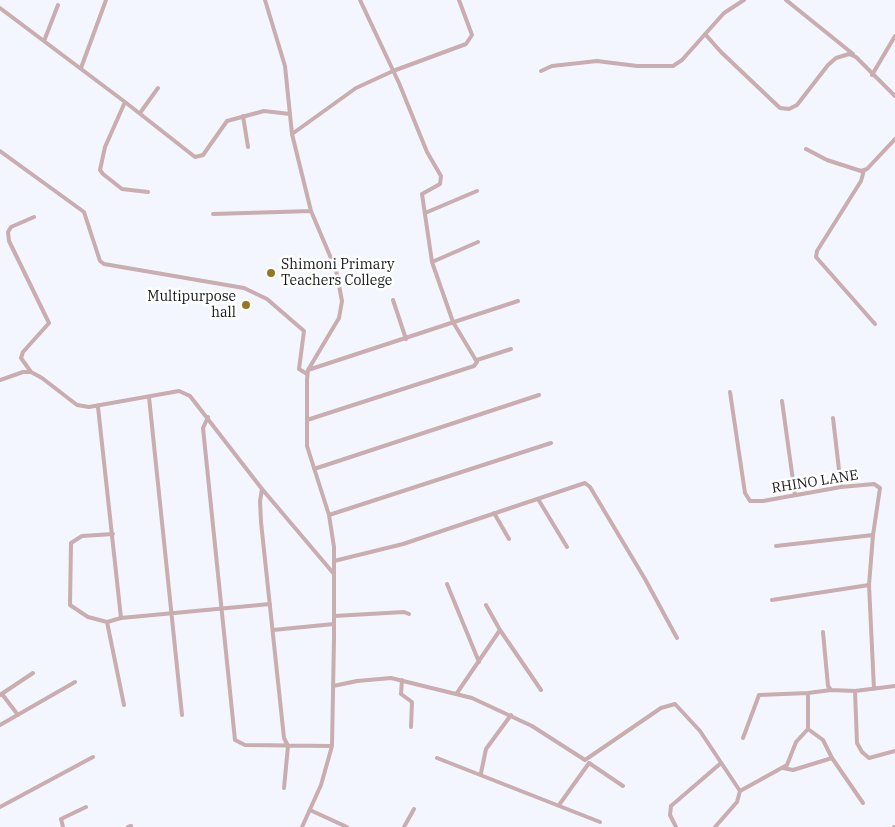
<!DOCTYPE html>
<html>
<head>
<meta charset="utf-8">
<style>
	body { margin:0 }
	canvas { display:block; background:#f3f6ff }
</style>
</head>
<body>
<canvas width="895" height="827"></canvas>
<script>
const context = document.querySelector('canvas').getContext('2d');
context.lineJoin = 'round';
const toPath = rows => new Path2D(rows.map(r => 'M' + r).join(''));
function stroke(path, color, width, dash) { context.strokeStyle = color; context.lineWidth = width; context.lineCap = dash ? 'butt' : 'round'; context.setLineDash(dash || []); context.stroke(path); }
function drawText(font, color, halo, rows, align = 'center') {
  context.font = font + ' "IBM Plex Serif",serif'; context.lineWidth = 5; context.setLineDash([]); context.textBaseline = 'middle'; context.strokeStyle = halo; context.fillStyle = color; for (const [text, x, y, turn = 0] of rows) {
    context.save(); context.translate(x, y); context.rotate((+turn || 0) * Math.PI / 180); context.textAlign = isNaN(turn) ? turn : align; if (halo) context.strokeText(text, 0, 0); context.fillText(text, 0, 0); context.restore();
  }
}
stroke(toPath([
	[265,0,285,66,292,134,311,211,336,270,342,301,339,318,308,370,307,380,307,446,329,515,334,547,334,638,332,746,321,785,302,827],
	[786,0,853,54],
	[0,8,125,102,195,157,203,155,227,121,264,111,290,114],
	[705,34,721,52,780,108,789,109,797,105,828,65,836,58,849,54,856,57,895,96],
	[44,41,58,5],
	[81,68,106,0],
	[541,71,552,66,597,61,637,66,673,66,682,60,724,13,744,0],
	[872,75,895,36],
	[125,102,105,147,100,170,103,174,122,189,148,192],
	[140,113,158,88],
	[243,116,248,147],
	[292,134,356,88,393,71,466,44,472,35,459,0],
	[806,149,827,160,861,171,867,169,895,139],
	[0,151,84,212,100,261,104,264,244,288,267,299,304,331,299,369,307,374],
	[864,170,861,181,817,251,816,257,875,324],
	[425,213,477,191],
	[213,214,311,211],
	[432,262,478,242],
	[393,300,406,339],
	[477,360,511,349],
	[308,370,518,301],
	[31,372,21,358,23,352,49,323,9,241,8,232,11,227,34,217],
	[0,380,23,372,31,372,42,378,77,405,89,407,179,391,190,396,262,489,334,574],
	[730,392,745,493,750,501,763,501,841,487,874,484,880,488,873,535,869,585,874,689],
	[149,397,182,715],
	[782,401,795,495],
	[98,407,121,618],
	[208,417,203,428,235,740,245,745,332,746],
	[833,418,841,487],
	[307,420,474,366,477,362,453,322,432,262,422,194,440,184,441,176,427,152,399,83,360,0],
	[314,469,539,395],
	[262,489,260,501,261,522,284,738,288,746,284,788],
	[538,499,567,547],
	[494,513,509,539],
	[329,515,551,443],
	[113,534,82,536,71,543,70,605,88,617,107,622,121,618,270,604],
	[776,546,873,535],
	[334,561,403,544,585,483,590,487,645,579,677,638],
	[447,584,479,662],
	[772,600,869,585],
	[334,616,404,612,409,614],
	[107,622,124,705],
	[273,630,334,624],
	[500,630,541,690],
	[823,632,828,686,831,690,855,691,895,686],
	[402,680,401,694,412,702,411,727],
	[333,686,357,681,391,678,472,698,532,726,585,760,661,708,675,704,700,731,740,791,737,802,715,827],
	[855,691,857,743,862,752,869,758,895,751],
	[457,693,500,630,486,605],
	[2,694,18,715],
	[0,695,33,673],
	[0,725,75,682],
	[808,729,823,740,832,758,863,803],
	[743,738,759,695,808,693],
	[437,758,600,822],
	[589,763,623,786],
	[783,768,793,770,832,758],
	[481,773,486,749,511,715],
	[740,791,787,765,796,742,808,729,808,693,831,690],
	[559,805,589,763],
	[0,807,93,757],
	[310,810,347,827],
	[63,827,61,819,86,807],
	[128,827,131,826],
	[404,827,414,809],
	[676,827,670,815,671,806,721,763],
	[894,827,895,827]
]), '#c9adaf', 4);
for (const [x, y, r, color] of [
	[271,273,5,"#94771e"],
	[246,305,5,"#94771e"]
]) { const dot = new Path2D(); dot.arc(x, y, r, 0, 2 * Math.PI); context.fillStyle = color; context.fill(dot); stroke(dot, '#fff', 2); }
drawText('14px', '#17181c', '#fff', [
	["Shimoni Primary",281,265],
	["Teachers College",281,281],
	["Multipurpose",236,297,"right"],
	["hall",236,313,"right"]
], 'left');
drawText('14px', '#17181c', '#fff', [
	["RHINO LANE",815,482,-9]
]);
</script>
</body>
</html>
